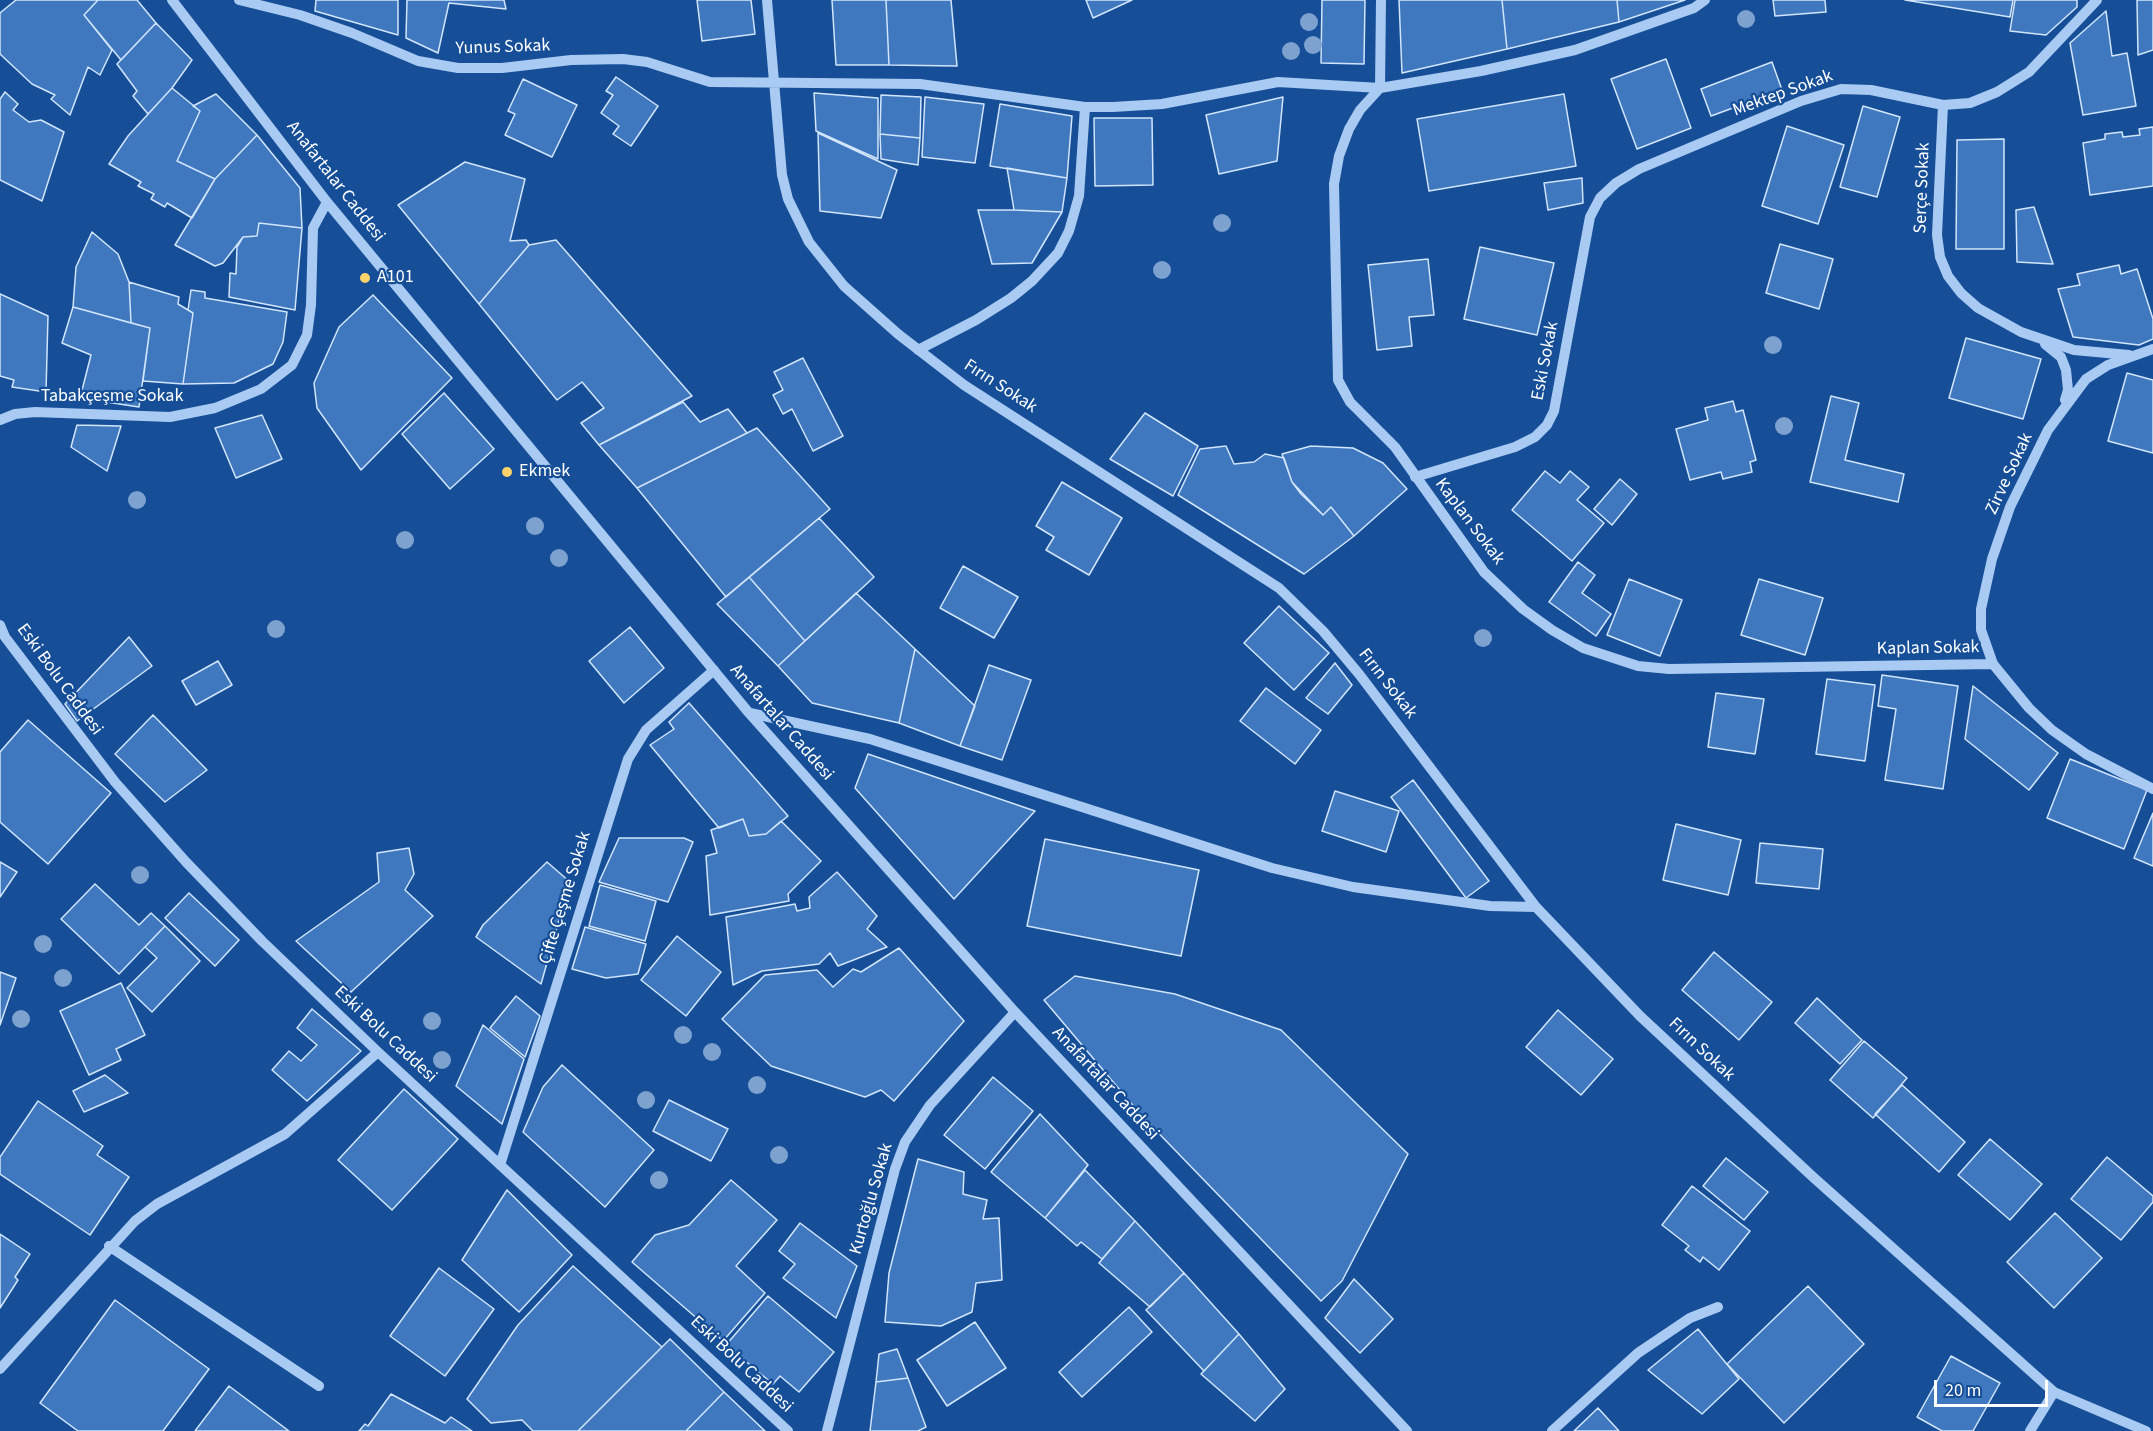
<!DOCTYPE html>
<html>
<head>
<meta charset="utf-8">
<style>
	body { margin:0 }
	#map { position:relative; width:2153px; height:1431px; overflow:hidden; background:#164f98; font-family:"Source Sans 3",sans-serif }
	canvas { display:block }
	.scale { position:absolute; left:1934px; top:1380px; width:114px; height:27px; box-sizing:border-box; border:3px solid #fff; border-top:0; padding-left:8px; font-size:18px; line-height:21px; white-space:nowrap; color:#fff; -webkit-text-stroke:4px #164f98; paint-order:stroke }
</style>
</head>
<body>
<div id="map">
<canvas width="2153" height="1431"></canvas>
<div class="scale">20 m</div>
</div>
<script>
const context = document.querySelector('canvas').getContext('2d');
context.lineJoin = 'round';
function fillPath(path, color) { context.fillStyle = color; context.fill(path, 'evenodd'); }
const toPath = rows => new Path2D(rows.map(r => 'M' + r).join(''));
function stroke(path, color, width, dash) { context.strokeStyle = color; context.lineWidth = width; context.lineCap = dash ? 'butt' : 'round'; context.setLineDash(dash || []); context.stroke(path); }
function drawText(font, color, halo, rows, align = 'center') {
  context.font = font + ' "Source Sans 3",sans-serif'; context.lineWidth = 4.5; context.setLineDash([]); context.textBaseline = 'middle'; context.strokeStyle = halo; context.fillStyle = color; for (const [text, x, y, turn = 0] of rows) {
    context.save(); context.translate(x, y); context.rotate((+turn || 0) * Math.PI / 180); context.textAlign = isNaN(turn) ? turn : align; if (halo) context.strokeText(text, 0, 0); context.fillText(text, 0, 0); context.restore();
  }
}
const building = toPath([
	[16,0,98,0,84,15,112,50,100,75,88,67,70,115,51,99,55,95,32,84,0,54,0,13,16,0],
	[98,0,137,0,156,23,121,60,84,15,98,0],
	[316,0,398,0,398,35,315,11,316,0],
	[407,0,504,0,506,9,449,3,438,53,406,38,407,0],
	[697,0,751,0,755,34,702,41,697,0],
	[832,0,886,0,889,65,836,65,832,0],
	[886,0,951,0,957,66,889,65,886,0],
	[1086,0,1132,0,1093,18,1086,0],
	[1322,0,1365,0,1364,64,1321,63,1322,0],
	[1399,0,1502,0,1507,49,1402,73,1399,0],
	[1502,0,1617,0,1619,22,1507,49,1502,0],
	[1617,0,1685,0,1619,22,1617,0],
	[1773,0,1825,0,1826,12,1775,16,1773,0],
	[1905,0,2013,0,2010,17,1905,0],
	[2015,0,2077,0,2077,7,2046,35,2010,31,2015,0],
	[2137,0,2153,0,2153,50,2138,55,2137,0],
	[2106,11,2112,56,2127,53,2136,106,2083,115,2070,43,2106,11],
	[156,23,192,60,172,88,148,114,133,96,137,91,117,64,156,23],
	[1666,59,1691,128,1637,149,1611,79,1666,59],
	[1772,62,1782,90,1711,116,1701,89,1772,62],
	[616,77,658,106,631,146,613,134,619,126,601,113,613,95,606,91,616,77],
	[523,79,577,105,552,157,505,135,515,114,508,111,523,79],
	[172,88,200,111,177,161,215,179,192,218,167,203,165,207,151,199,154,194,138,186,141,182,109,164,128,136,172,88],
	[5,92,18,104,13,110,29,122,41,120,64,132,42,201,0,180,0,99,5,92],
	[814,93,878,98,878,159,816,131,814,93],
	[216,94,257,135,215,179,177,161,200,111,193,106,216,94],
	[1564,94,1576,166,1429,191,1417,119,1564,94],
	[881,95,921,97,920,138,880,134,881,95],
	[925,97,984,104,975,163,922,157,925,97],
	[1283,97,1277,161,1219,174,1206,115,1283,97],
	[1000,104,1072,116,1067,178,990,166,1000,104],
	[1863,106,1900,117,1877,197,1840,187,1863,106],
	[1094,118,1152,118,1153,185,1095,186,1094,118],
	[1787,126,1844,145,1818,224,1762,206,1787,126],
	[2153,127,2153,186,2090,195,2083,143,2105,139,2105,134,2122,132,2123,137,2140,135,2139,129,2153,127],
	[818,133,897,170,881,218,820,211,818,133],
	[880,134,920,138,918,165,881,159,880,134],
	[257,135,300,188,302,228,259,223,257,236,243,237,223,263,215,266,175,245,215,179,257,135],
	[2004,139,2004,249,1956,249,1957,140,2004,139],
	[465,162,525,179,510,241,526,240,529,245,479,304,398,205,465,162],
	[1007,168,1067,178,1062,212,1014,210,1007,168],
	[1582,178,1583,203,1548,210,1544,183,1582,178],
	[2034,207,2053,264,2017,262,2016,210,2034,207],
	[978,210,1014,210,1062,212,1032,263,992,264,978,210],
	[259,223,302,228,295,310,229,297,230,273,236,274,237,247,243,237,257,236,259,223],
	[92,232,118,254,129,282,131,323,73,307,76,267,92,232],
	[556,240,692,396,599,445,581,423,604,408,582,382,557,400,479,304,529,245,556,240],
	[1780,244,1833,259,1819,309,1766,293,1780,244],
	[1480,247,1554,263,1537,335,1464,319,1480,247],
	[1428,259,1434,315,1409,317,1412,346,1377,350,1368,265,1428,259],
	[2119,265,2121,274,2137,269,2153,319,2153,339,2139,345,2073,337,2058,289,2080,285,2077,274,2119,265],
	[129,282,179,297,178,304,193,313,183,384,143,381,150,328,131,323,129,282],
	[191,290,205,292,205,298,287,312,283,342,273,364,234,383,183,384,193,313,188,310,191,290],
	[0,294,48,316,46,392,12,387,14,380,0,376,0,294],
	[373,295,452,378,361,470,317,408,314,383,339,327,373,295],
	[73,307,150,328,139,407,80,398,91,355,62,343,73,307],
	[1966,338,2041,359,2023,419,1949,398,1966,338],
	[803,358,843,436,813,451,792,409,783,414,773,395,783,390,774,372,803,358],
	[2127,373,2153,380,2153,453,2108,441,2127,373],
	[444,393,494,449,450,489,402,434,444,393],
	[1831,396,1859,403,1845,460,1904,474,1898,502,1810,482,1831,396],
	[1733,401,1736,412,1743,410,1756,460,1750,462,1752,472,1723,479,1721,472,1690,480,1676,429,1708,420,1705,408,1733,401],
	[683,402,700,422,728,409,747,433,637,488,599,445,683,402],
	[1145,413,1198,446,1173,496,1110,459,1145,413],
	[262,415,282,459,236,478,215,428,262,415],
	[77,425,121,426,107,471,71,447,77,425],
	[757,428,830,509,726,597,637,488,757,428],
	[1226,446,1234,464,1254,462,1265,454,1284,458,1292,482,1301,494,1323,515,1331,507,1354,536,1304,574,1178,495,1200,449,1226,446],
	[1311,446,1353,448,1383,463,1407,489,1354,536,1331,507,1323,515,1292,482,1282,454,1311,446],
	[1545,471,1560,483,1570,471,1589,487,1577,500,1604,523,1572,561,1512,510,1545,471],
	[1620,479,1637,494,1612,525,1594,509,1620,479],
	[1062,482,1122,518,1089,575,1046,550,1054,537,1036,526,1062,482],
	[819,518,874,577,805,641,749,577,819,518],
	[1578,562,1595,575,1582,593,1611,614,1596,636,1549,602,1578,562],
	[963,566,1018,597,994,638,940,608,963,566],
	[749,577,805,641,778,666,717,604,749,577],
	[1629,579,1682,600,1660,656,1607,635,1629,579],
	[1759,579,1823,598,1805,655,1741,635,1759,579],
	[856,593,915,649,899,723,812,703,778,666,856,593],
	[1279,606,1329,653,1294,690,1244,643,1279,606],
	[630,627,664,668,624,703,589,661,630,627],
	[129,637,152,666,77,721,65,704,129,637],
	[915,649,975,706,960,746,899,723,915,649],
	[218,661,232,685,196,705,182,681,218,661],
	[1335,663,1352,685,1328,714,1306,698,1335,663],
	[989,665,1031,680,1002,760,960,746,989,665],
	[1882,675,1958,686,1943,789,1885,780,1896,709,1878,706,1882,675],
	[1827,679,1875,685,1865,761,1816,754,1827,679],
	[1973,686,2058,753,2029,790,1965,739,1973,686],
	[1266,688,1321,730,1295,764,1240,721,1266,688],
	[1716,693,1764,699,1755,754,1708,747,1716,693],
	[689,703,788,816,766,834,749,836,743,819,719,828,650,745,674,729,669,722,689,703],
	[153,715,207,770,165,802,115,754,153,715],
	[28,720,111,793,48,864,0,822,0,752,28,720],
	[868,754,1035,811,954,899,855,788,868,754],
	[2070,759,2147,790,2124,849,2047,818,2070,759],
	[1413,780,1489,881,1466,898,1391,797,1413,780],
	[1335,791,1399,811,1386,852,1322,831,1335,791],
	[2153,813,2153,866,2134,858,2153,813],
	[743,819,749,836,766,834,781,821,821,861,788,894,789,901,710,915,706,856,717,853,711,830,743,819],
	[1676,824,1741,840,1728,895,1663,880,1676,824],
	[619,838,684,838,693,842,668,902,599,882,619,838],
	[1045,839,1199,870,1181,956,1027,926,1045,839],
	[1760,843,1823,849,1819,889,1756,883,1760,843],
	[409,848,414,874,405,890,433,916,351,992,296,941,379,882,377,853,409,848],
	[0,862,17,872,0,897,0,862],
	[547,862,570,882,541,984,476,937,483,925,547,862],
	[837,872,877,916,867,929,887,947,838,966,830,953,819,964,762,971,733,985,726,917,795,904,797,911,810,908,809,897,837,872],
	[95,884,139,925,151,913,165,926,119,974,61,919,95,884],
	[600,885,656,901,645,941,589,926,600,885],
	[189,893,239,940,215,966,165,918,189,893],
	[165,926,200,961,152,1012,127,988,157,958,145,947,165,926],
	[585,927,646,944,638,974,606,978,572,969,585,927],
	[677,936,721,972,686,1016,641,980,677,936],
	[899,948,964,1021,894,1101,881,1090,865,1097,771,1066,722,1019,765,975,817,970,833,987,853,969,861,972,899,948],
	[1714,952,1772,1002,1739,1040,1682,990,1714,952],
	[0,972,16,978,0,1025,0,972],
	[1075,976,1175,994,1281,1030,1408,1154,1342,1281,1321,1301,1141,1115,1044,1000,1075,976],
	[121,983,145,1035,116,1049,121,1060,89,1075,60,1011,121,983],
	[516,996,540,1016,525,1057,490,1028,516,996],
	[1817,998,1862,1040,1840,1064,1795,1023,1817,998],
	[312,1009,361,1051,307,1101,272,1070,289,1051,301,1061,317,1045,297,1028,312,1009],
	[1558,1010,1613,1059,1581,1095,1526,1047,1558,1010],
	[483,1025,524,1059,502,1124,456,1086,483,1025],
	[1864,1041,1907,1078,1873,1118,1830,1080,1864,1041],
	[562,1065,654,1150,605,1207,523,1132,543,1087,562,1065],
	[105,1075,128,1093,84,1112,73,1091,105,1075],
	[993,1077,1033,1111,985,1169,944,1135,993,1077],
	[1902,1085,1965,1142,1939,1172,1875,1114,1902,1085],
	[404,1089,458,1139,392,1210,338,1160,404,1089],
	[669,1100,728,1129,711,1161,653,1131,669,1100],
	[38,1101,103,1146,97,1155,129,1177,90,1235,0,1174,0,1157,38,1101],
	[1040,1114,1088,1165,1045,1218,991,1172,1040,1114],
	[1990,1139,2042,1184,2010,1220,1958,1175,1990,1139],
	[2107,1157,2153,1196,2153,1202,2121,1240,2071,1199,2107,1157],
	[1726,1158,1768,1192,1744,1220,1703,1186,1726,1158],
	[918,1159,964,1172,963,1194,987,1200,983,1219,999,1218,1002,1280,976,1283,972,1312,941,1326,885,1322,889,1273,918,1159],
	[1085,1170,1135,1221,1102,1259,1081,1242,1077,1246,1045,1218,1085,1170],
	[731,1180,777,1220,736,1266,765,1293,723,1341,632,1262,655,1235,689,1225,731,1180],
	[1692,1186,1750,1231,1719,1270,1703,1257,1700,1262,1685,1250,1689,1246,1662,1225,1692,1186],
	[507,1190,572,1255,519,1312,462,1260,507,1190],
	[2055,1213,2102,1258,2054,1308,2007,1262,2055,1213],
	[1135,1221,1184,1273,1150,1307,1099,1263,1135,1221],
	[800,1223,857,1266,836,1318,783,1278,795,1264,779,1251,800,1223],
	[0,1234,30,1254,15,1277,18,1280,0,1308,0,1234],
	[573,1266,662,1347,578,1431,533,1431,522,1420,491,1423,467,1399,518,1325,573,1266],
	[439,1268,494,1309,445,1376,390,1336,439,1268],
	[1184,1273,1239,1334,1204,1371,1146,1310,1184,1273],
	[1354,1279,1393,1319,1360,1353,1325,1318,1354,1279],
	[1808,1286,1864,1344,1784,1423,1727,1364,1808,1286],
	[768,1296,834,1352,799,1392,780,1376,773,1384,726,1345,768,1296],
	[115,1300,209,1369,163,1431,78,1431,40,1403,115,1300],
	[1129,1307,1152,1332,1082,1397,1059,1372,1129,1307],
	[975,1322,1006,1368,947,1406,917,1360,975,1322],
	[1698,1329,1739,1379,1702,1414,1648,1370,1698,1329],
	[1239,1334,1285,1389,1255,1421,1201,1374,1239,1334],
	[670,1339,724,1392,686,1431,578,1431,670,1339],
	[897,1349,908,1378,876,1382,879,1354,897,1349],
	[1951,1356,2000,1383,1973,1431,1942,1431,1917,1417,1951,1356],
	[908,1378,926,1427,918,1431,870,1431,876,1382,908,1378],
	[229,1386,289,1431,195,1431,229,1386],
	[724,1392,765,1431,686,1431,724,1392],
	[391,1394,445,1423,451,1417,472,1431,359,1431,365,1424,368,1426,391,1394],
	[1598,1408,1619,1431,1574,1431,1598,1408]
]);
fillPath(building, '#3f78bf');
stroke(building, '#d1e5fc', 1.5);
stroke(toPath([
	[172,0,327,202,749,713,1015,1012,1407,1431],
	[239,0,300,15,352,33,418,61,458,68,502,68,571,60,623,59,647,62,710,82,920,84,1085,107,1113,107,1162,104,1278,82,1380,88,1481,71,1575,50,1694,8,1705,0],
	[767,0,782,175,788,199,809,242,844,286,898,334,964,385,1279,588,1323,631,1359,674,1536,907,1640,1016,1813,1177,2054,1392,2146,1431],
	[1381,0,1380,88,1360,110,1349,129,1339,156,1334,184,1338,380,1350,402,1395,447,1484,572,1523,609,1552,630,1583,648,1638,666,1669,669,1993,664],
	[1943,105,1937,235,1940,257,1948,276,1961,293,1978,308,2021,332,2074,350,2129,355],
	[2045,344,2061,357,2066,370,2068,390,2065,400],
	[2153,349,2108,365,2086,379,2048,430,2010,507,1992,559,1981,609,1981,630,1993,664,2029,708,2052,730,2086,754,2153,789],
	[918,350,976,320,1011,298,1032,281,1058,253,1069,231,1079,196,1085,107],
	[0,420,15,414,35,412,170,417,215,408,261,389,292,365,307,335,311,305,313,228,327,202],
	[1415,477,1515,447,1535,437,1547,425,1554,411,1590,217,1600,198,1616,183,1639,169,1801,101,1841,89,1871,90,1943,105,1970,103,1997,92,2029,72,2097,0],
	[0,625,5,637,115,782,186,862,262,941,378,1052,788,1431],
	[750,713,870,739,1272,868,1353,887,1490,906,1536,907],
	[500,1165,628,759,646,730,714,670],
	[109,1246,319,1386],
	[0,1369,135,1221,157,1204,285,1134,378,1052],
	[827,1431,895,1169,905,1142,930,1105,1015,1012],
	[1552,1431,1638,1353,1690,1318,1718,1307],
	[2030,1431,2054,1392]
]), '#a9caf2', 10);
context.fillStyle = '#7da2cf';
for (const [x, y] of [
	[1746,19],
	[1309,22],
	[1313,45],
	[1291,51],
	[1222,223],
	[1162,270],
	[1773,345],
	[1784,426],
	[137,500],
	[535,526],
	[405,540],
	[559,558],
	[276,629],
	[1483,638],
	[140,875],
	[43,944],
	[63,978],
	[21,1019],
	[432,1021],
	[683,1035],
	[712,1052],
	[442,1060],
	[757,1085],
	[646,1100],
	[779,1155],
	[659,1180]
]) { context.beginPath(); context.arc(x, y, 9, 0, 2 * Math.PI); context.fill(); }
for (const [x, y, r, color] of [
	[365,278,6,"#ffd36a"],
	[507,472,6,"#ffd36a"]
]) { const dot = new Path2D(); dot.arc(x, y, r, 0, 2 * Math.PI); context.fillStyle = color; context.fill(dot); stroke(dot, '#164f98', 2); }
drawText('18px', '#fff', '#164f98', [
	["Yunus Sokak",503,48,-2],
	["Mektep Sokak",1783,94,-20],
	["Anafartalar Caddesi",335,182,52],
	["Serçe Sokak",1923,188,-88],
	["Eski Sokak",1546,361,-79],
	["Fırın Sokak",1000,387,33],
	["Tabakçeşme Sokak",112,397],
	["Zirve Sokak",2010,474,-65],
	["Kaplan Sokak",1469,522,53],
	["Kaplan Sokak",1928,649,-1],
	["Eski Bolu Caddesi",59,680,54],
	["Fırın Sokak",1387,684,52],
	["Anafartalar Caddesi",781,723,49],
	["Çifte Çeşme Sokak",566,898,-73],
	["Eski Bolu Caddesi",385,1035,43],
	["Fırın Sokak",1701,1050,43],
	["Anafartalar Caddesi",1105,1084,47],
	["Kurtoğlu Sokak",872,1199,-74],
	["Eski Bolu Caddesi",741,1365,43]
]);
drawText('18px', '#fff', '#164f98', [
	["A101",377,278],
	["Ekmek",519,472]
], 'left');
</script>
</body>
</html>
